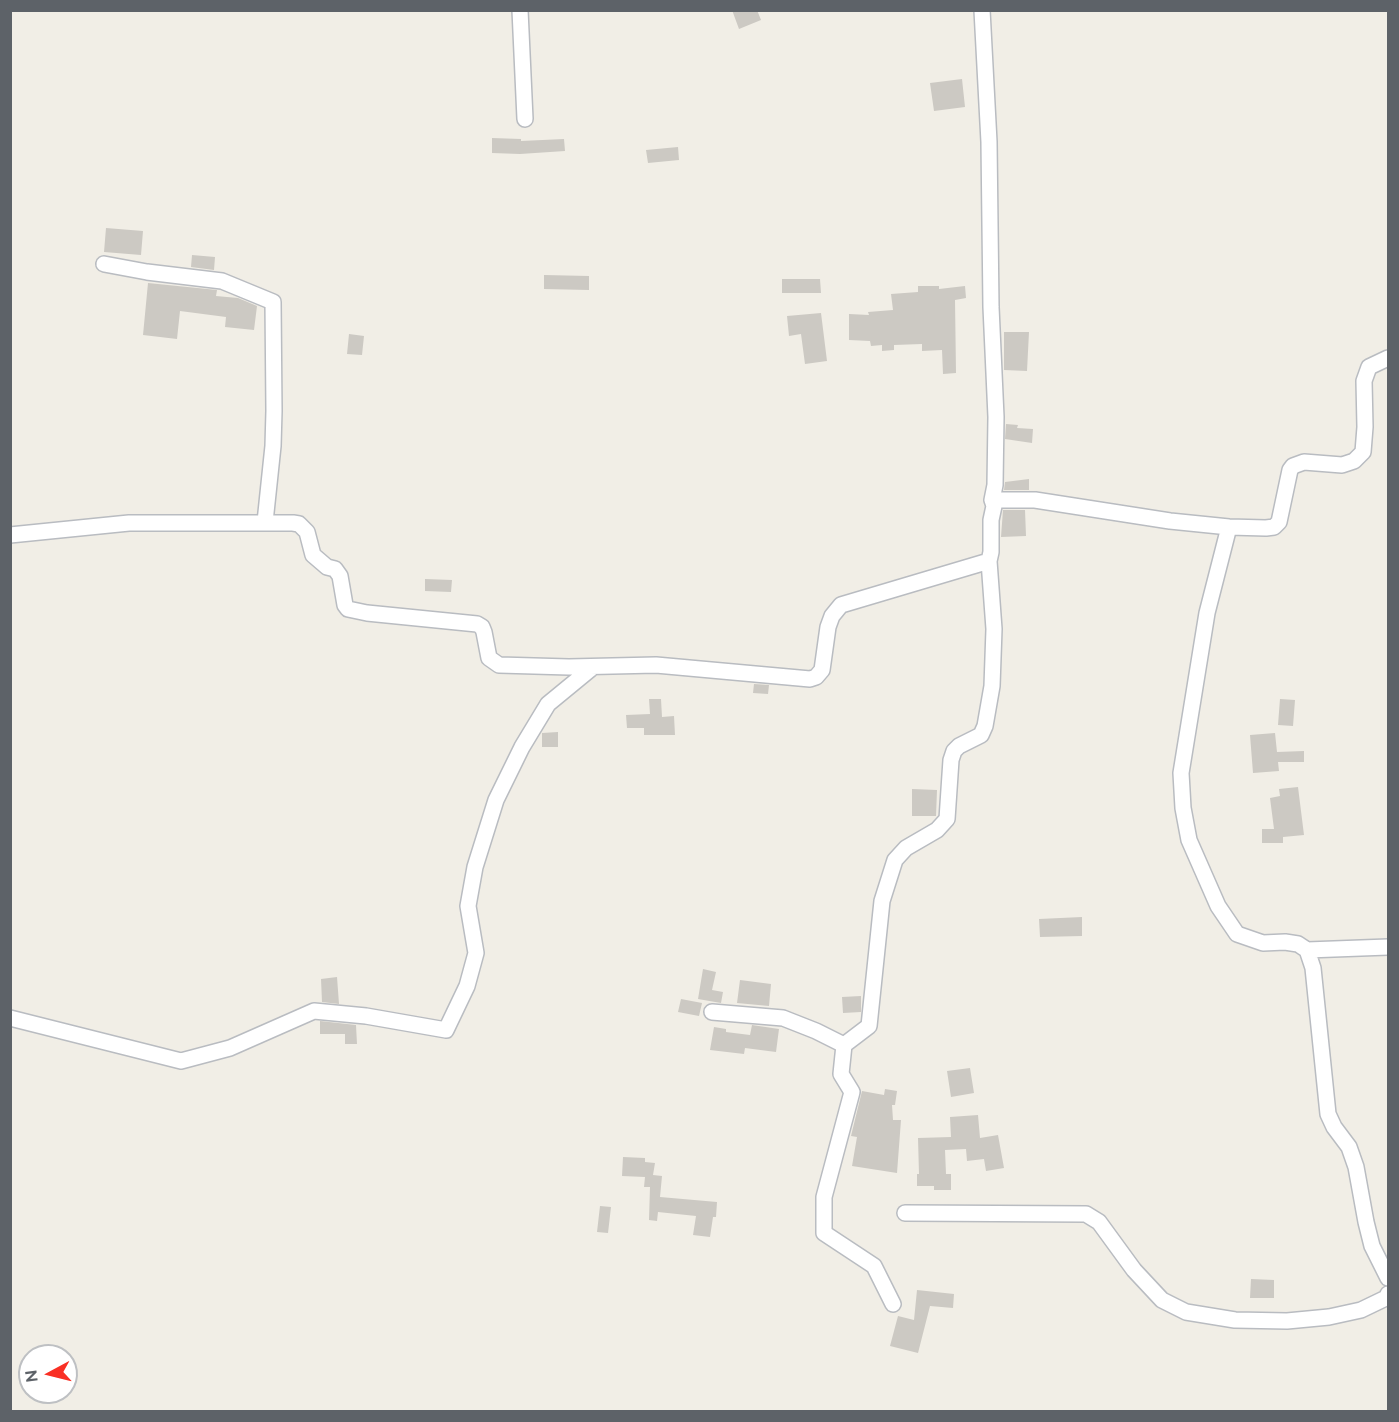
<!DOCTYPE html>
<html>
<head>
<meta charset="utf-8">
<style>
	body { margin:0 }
	#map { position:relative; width:1399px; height:1422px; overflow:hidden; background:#f1eee6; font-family:Raleway,sans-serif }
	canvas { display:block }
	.frame { position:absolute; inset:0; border:12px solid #5d6268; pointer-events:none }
	.north { position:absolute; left:18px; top:1344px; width:60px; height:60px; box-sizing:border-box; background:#fff; border:2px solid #bec0c3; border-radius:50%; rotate:263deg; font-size:16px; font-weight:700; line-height:24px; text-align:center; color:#5d6268 }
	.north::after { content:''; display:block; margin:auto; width:21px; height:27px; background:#f92f24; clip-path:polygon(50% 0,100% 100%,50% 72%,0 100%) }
</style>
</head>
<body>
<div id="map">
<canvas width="1399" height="1422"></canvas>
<div class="frame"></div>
<div class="north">N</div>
</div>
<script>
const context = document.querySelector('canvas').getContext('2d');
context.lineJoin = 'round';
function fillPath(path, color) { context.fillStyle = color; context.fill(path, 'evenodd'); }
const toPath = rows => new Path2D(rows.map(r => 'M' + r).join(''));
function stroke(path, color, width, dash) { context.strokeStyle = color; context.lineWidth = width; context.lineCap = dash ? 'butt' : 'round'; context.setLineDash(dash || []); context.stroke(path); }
fillPath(toPath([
	[732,10,757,10,761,20,739,29],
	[962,79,965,107,934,111,930,83],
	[492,138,521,139,521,141,564,139,565,151,520,154,492,153],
	[678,147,679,160,648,163,646,150],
	[106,228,143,231,141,255,104,252],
	[192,255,215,257,214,270,191,267],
	[544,275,589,276,589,290,544,289],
	[782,279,820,279,821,293,782,293],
	[148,283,217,290,216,296,238,298,257,306,254,330,225,327,226,317,180,311,177,339,143,335],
	[918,286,939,286,939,289,965,286,966,298,955,300,956,373,943,374,942,350,922,351,922,344,894,345,894,350,882,351,882,345,871,346,870,341,849,340,849,314,869,315,868,312,893,310,891,294,918,292],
	[821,313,827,361,805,364,801,334,789,336,787,316],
	[1004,332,1029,332,1027,371,1004,370],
	[349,334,364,336,362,355,347,354],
	[1006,424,1018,425,1017,428,1033,429,1032,443,1005,439],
	[1029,479,1029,490,1004,490,1005,482],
	[1003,510,1025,510,1026,536,1001,537],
	[425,579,452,580,451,592,425,591],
	[754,684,769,685,768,694,753,693],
	[649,699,661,699,662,717,674,716,675,735,644,735,644,728,627,728,626,715,650,714],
	[1280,699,1295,700,1293,726,1278,725],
	[558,732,558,747,542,747,542,733],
	[1275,733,1277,752,1304,751,1304,762,1278,762,1279,771,1253,773,1250,735],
	[1298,787,1304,835,1283,837,1283,843,1262,843,1262,829,1274,829,1270,798,1280,796,1279,789],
	[912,789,937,790,936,816,912,816],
	[1082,917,1082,936,1040,937,1039,919],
	[703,969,716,972,712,990,723,992,721,1003,698,999],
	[337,977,339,1004,322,1002,321,979],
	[740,980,771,984,769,1006,737,1003],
	[861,996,861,1012,843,1013,842,997],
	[681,999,702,1003,699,1016,678,1012],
	[320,1021,356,1025,357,1044,345,1044,345,1034,320,1034],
	[752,1025,779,1029,776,1052,745,1048,744,1054,710,1050,714,1027,726,1029,726,1032,750,1035],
	[970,1068,974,1093,951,1097,947,1071],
	[885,1089,897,1091,895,1105,892,1105,893,1120,901,1120,897,1173,852,1166,857,1137,851,1136,862,1091,884,1095],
	[978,1115,980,1138,998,1135,1004,1168,986,1171,984,1159,967,1161,966,1149,945,1150,946,1174,951,1174,951,1190,934,1190,934,1186,917,1186,917,1174,919,1174,918,1138,951,1137,950,1117],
	[623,1157,645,1158,645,1162,655,1163,653,1175,662,1176,660,1197,717,1202,716,1217,713,1217,710,1237,693,1235,696,1216,658,1212,657,1221,649,1220,650,1187,644,1187,645,1177,622,1176],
	[600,1206,611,1207,608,1233,597,1232],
	[1251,1279,1274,1280,1274,1298,1250,1298],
	[917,1290,954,1294,953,1308,930,1306,918,1353,890,1346,898,1316,914,1320]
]), '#ccc9c3');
const street = toPath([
	[520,10,525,119],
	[982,10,989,142,991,307,996,417,995,485,992,500],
	[104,264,147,272,222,281,273,302,274,411,273,446,265,522],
	[1229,527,1207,613,1181,773,1183,808,1189,840,1218,906,1237,934,1263,943,1285,942,1298,944,1307,950,1313,968,1328,1114,1334,1127,1349,1147,1356,1167,1366,1222,1372,1246,1388,1278],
	[10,535,129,523,293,523,299,524,307,532,313,555,327,567,335,569,340,576,345,605,348,609,367,613,477,624,482,627,484,632,489,658,499,665,569,667,656,665,810,679,816,677,822,670,828,627,832,616,841,605,989,561,991,552,991,520,994,506,992,500,1035,500,1170,521,1229,527,1266,528,1274,527,1279,522,1290,470,1293,466,1304,462,1342,465,1354,461,1363,452,1365,427,1364,381,1369,367,1388,358],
	[1307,950,1388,947],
	[712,1012,783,1018,816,1031,844,1045],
	[10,1018,181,1061,230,1048,314,1011,366,1016,446,1030,467,986,476,953,468,906,475,867,496,800,522,747,548,704,593,667],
	[905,1213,1086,1214,1099,1222,1134,1270,1162,1300,1186,1312,1235,1320,1287,1321,1329,1317,1361,1310,1388,1297,1388,1294],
	[893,1304,874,1266,824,1233,824,1197,852,1092,841,1074,844,1045,869,1026,882,901,895,860,906,848,937,830,947,819,951,760,954,751,959,746,981,735,985,726,992,686,994,629,989,561]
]);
stroke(street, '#b9bcc1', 18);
stroke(street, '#fff', 15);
</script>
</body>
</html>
